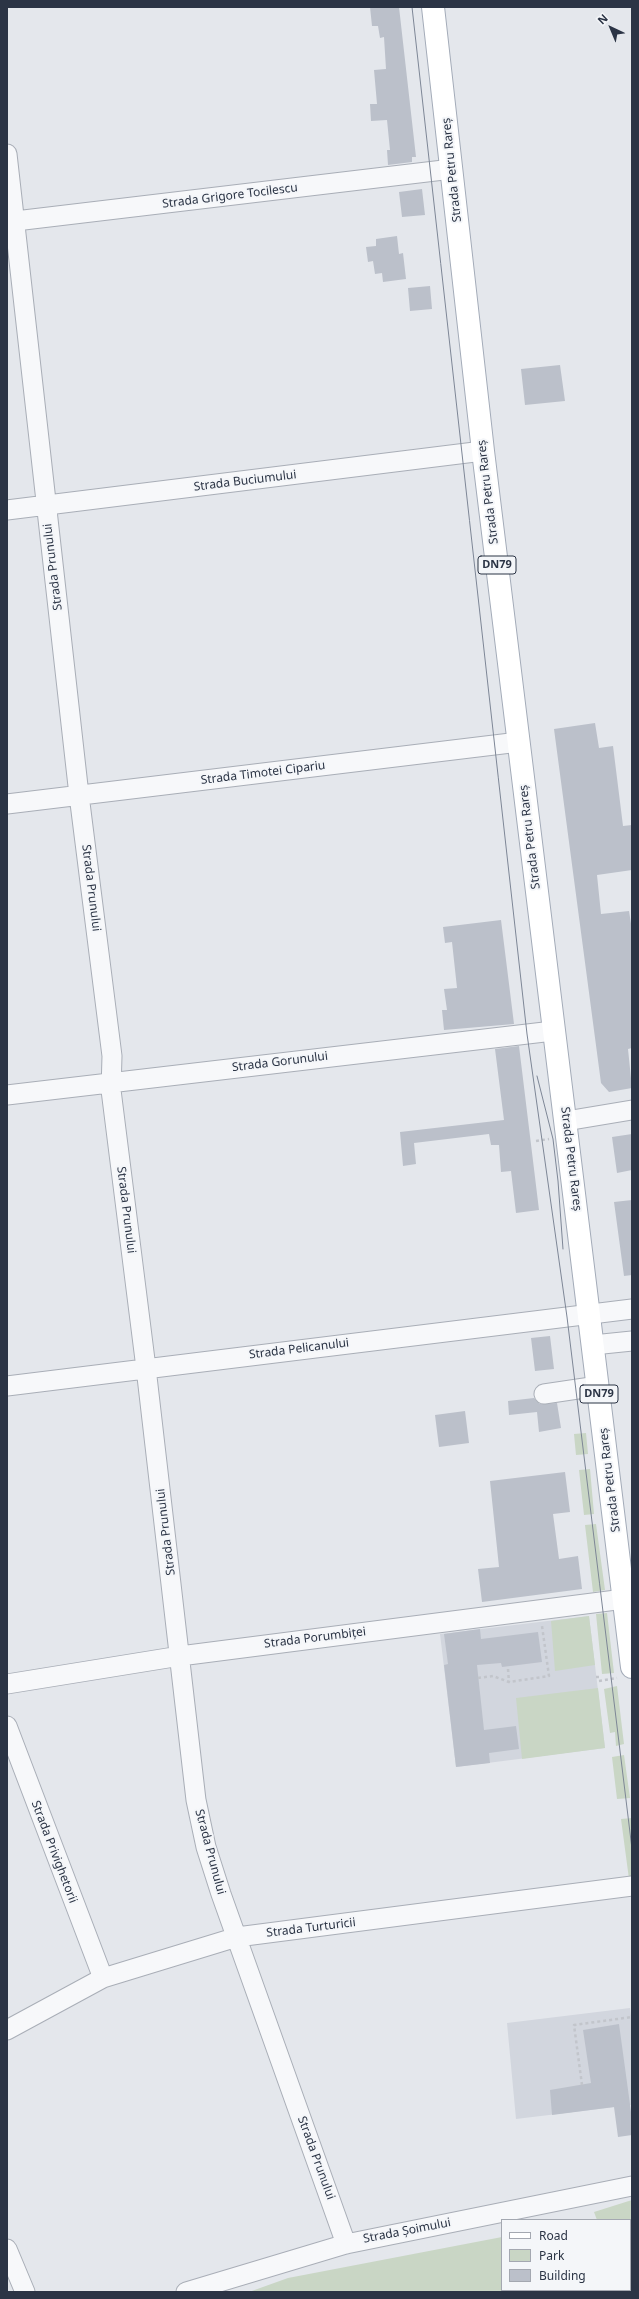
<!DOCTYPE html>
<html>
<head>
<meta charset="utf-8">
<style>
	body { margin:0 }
	#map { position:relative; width:639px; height:2299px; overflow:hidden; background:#e4e7ec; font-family:"Noto Sans",sans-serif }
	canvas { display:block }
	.frame { position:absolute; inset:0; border:8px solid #2b3445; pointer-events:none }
	.legend { position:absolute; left:501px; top:2219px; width:130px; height:72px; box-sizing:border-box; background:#f4f6f9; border:1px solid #a4a8b1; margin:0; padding:5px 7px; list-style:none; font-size:12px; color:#2b3445 }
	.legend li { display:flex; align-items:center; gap:8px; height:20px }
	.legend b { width:20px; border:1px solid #a4a8b1 }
	.north { position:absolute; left:591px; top:8px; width:40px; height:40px; -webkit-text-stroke:3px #f4f6f9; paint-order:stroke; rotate:316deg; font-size:11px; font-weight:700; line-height:16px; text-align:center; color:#2b3445 }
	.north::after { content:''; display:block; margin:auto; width:14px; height:18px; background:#2b3445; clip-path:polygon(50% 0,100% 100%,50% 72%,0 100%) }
</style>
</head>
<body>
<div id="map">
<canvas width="639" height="2299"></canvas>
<div class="frame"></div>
<ul class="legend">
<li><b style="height:5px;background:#fff"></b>Road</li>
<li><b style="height:11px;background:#c9d6c5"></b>Park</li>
<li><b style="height:11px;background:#bbc0ca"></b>Building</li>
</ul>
<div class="north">N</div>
</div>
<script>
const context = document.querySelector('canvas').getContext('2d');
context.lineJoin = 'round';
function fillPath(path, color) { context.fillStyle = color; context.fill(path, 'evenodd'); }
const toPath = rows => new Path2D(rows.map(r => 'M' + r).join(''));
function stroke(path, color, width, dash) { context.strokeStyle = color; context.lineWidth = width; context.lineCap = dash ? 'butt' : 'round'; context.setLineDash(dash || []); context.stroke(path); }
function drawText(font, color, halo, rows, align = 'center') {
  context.font = font + ' "Noto Sans",sans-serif'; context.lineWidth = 4; context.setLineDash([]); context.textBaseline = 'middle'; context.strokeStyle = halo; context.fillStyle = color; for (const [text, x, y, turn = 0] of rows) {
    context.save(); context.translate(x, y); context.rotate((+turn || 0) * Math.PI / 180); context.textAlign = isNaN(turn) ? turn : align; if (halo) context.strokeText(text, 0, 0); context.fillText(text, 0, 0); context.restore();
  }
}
fillPath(toPath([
	[589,1616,605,1748,456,1767,440,1634],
	[630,2008,632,2024,632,2105,516,2119,507,2023]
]), '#d2d6de');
fillPath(toPath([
	[586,1433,588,1454,576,1455,574,1434],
	[590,1469,594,1514,584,1515,579,1470],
	[596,1524,605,1590,593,1592,585,1525],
	[607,1613,614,1673,602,1674,596,1614],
	[589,1616,595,1665,555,1671,551,1621],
	[617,1686,624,1744,616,1746,615,1732,610,1733,604,1689],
	[598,1688,605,1748,522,1759,516,1698],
	[624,1755,630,1798,617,1799,612,1757],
	[632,1818,632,1879,629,1879,621,1819],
	[632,2200,632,2232,630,2233,630,2220,597,2220,594,2212],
	[502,2237,502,2290,600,2290,601,2292,249,2292,288,2278]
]), '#c9d6c5');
fillPath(toPath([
	[370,7,399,7,416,157,412,157,412,162,388,165,387,150,390,150,387,120,371,121,370,104,377,104,374,70,386,69,384,37,380,38,378,26,372,26],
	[422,189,425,215,402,217,399,192],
	[397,236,399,254,403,253,406,279,383,282,382,273,375,274,373,261,368,262,366,247,376,246,376,239],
	[430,286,432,309,410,311,408,288],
	[560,365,565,401,525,405,521,369],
	[595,723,599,748,613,746,623,826,632,825,632,870,597,875,601,914,629,911,632,930,632,1048,628,1049,632,1088,609,1092,601,1083,554,729],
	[501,920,514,1024,444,1030,442,1010,447,1010,444,989,457,988,452,942,445,943,443,927],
	[519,1046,539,1210,516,1213,511,1171,501,1172,499,1145,491,1145,489,1134,414,1143,416,1164,403,1166,400,1132,504,1120,495,1049],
	[632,1134,632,1170,617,1173,612,1137],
	[632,1200,632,1275,624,1276,614,1202],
	[550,1336,554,1369,535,1371,531,1338],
	[534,1398,540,1404,557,1403,561,1428,539,1432,537,1412,509,1415,508,1401],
	[465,1411,469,1443,439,1447,435,1415],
	[565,1472,570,1512,553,1514,559,1559,578,1556,582,1589,482,1602,478,1569,499,1567,490,1481],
	[480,1629,481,1639,538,1632,542,1662,502,1667,501,1663,477,1665,484,1730,516,1726,519,1749,489,1753,490,1763,456,1767,444,1665,448,1664,444,1634],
	[619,2024,632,2119,632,2135,618,2137,614,2107,552,2115,550,2090,591,2083,583,2030]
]), '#bbc0ca');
const minor = toPath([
	[7,154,79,795,112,1056,111,1090,146,1368,196,1800,206,1847,221,1894,346,2244],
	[7,222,452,169],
	[7,510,483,451],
	[7,804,519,742],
	[7,1095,553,1031],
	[566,1121,632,1110],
	[593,1345,632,1341],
	[7,1386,632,1309],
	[544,1394,598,1386],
	[7,1684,180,1656,624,1599],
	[7,1726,103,1978],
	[7,2030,103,1978,237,1937,632,1886],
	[7,2249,25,2292],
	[186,2292,346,2244,632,2186]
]);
const major = toPath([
	[433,7,483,451,632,1667]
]);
stroke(minor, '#a9aeb7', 21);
stroke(major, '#a3abb8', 24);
stroke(toPath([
	[536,1141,549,1139],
	[508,1669,509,1682],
	[596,1677,599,1677],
	[478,1678,493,1676,509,1682,549,1676,542,1626],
	[599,1681,617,1678],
	[582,2085,574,2025,632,2017]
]), '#c2c5cb', 2.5, [3, 3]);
stroke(minor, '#f7f8fa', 19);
stroke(major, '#fff', 22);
stroke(toPath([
	[412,7,527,1034,567,1317,632,1849],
	[537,1076,553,1139,558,1181,563,1249]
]), '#7d8696', 1);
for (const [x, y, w] of [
	[497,565,38],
	[599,1394,38]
]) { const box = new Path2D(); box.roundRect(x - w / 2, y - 9, w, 18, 3); context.fillStyle = '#f4f6f9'; context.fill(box); stroke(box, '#2b3445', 1); }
drawText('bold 11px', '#2b3445', null, [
	["DN79",497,565],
	["DN79",599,1394]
]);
drawText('12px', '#2b3445', '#f4f6f9', [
	["Strada Petru Rareș",452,170,-96],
	["Strada Grigore Tocilescu",230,196,-7],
	["Strada Buciumului",245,481,-7],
	["Strada Petru Rareș",488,492,-97],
	["Strada Prunului",53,567,-97],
	["Strada Timotei Cipariu",263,773,-7],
	["Strada Petru Rareș",530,837,-97],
	["Strada Prunului",91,888,83],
	["Strada Gorunului",280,1062,-7],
	["Strada Petru Rareș",571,1159,83],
	["Strada Prunului",126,1210,83],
	["Strada Pelicanului",299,1349,-7],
	["Strada Petru Rareș",610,1480,-97],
	["Strada Prunului",166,1532,-97],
	["Strada Porumbiței",315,1638,-7],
	["Strada Privighetorii",54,1852,69],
	["Strada Prunului",210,1852,75],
	["Strada Turturicii",311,1928,-7],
	["Strada Prunului",316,2158,70],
	["Strada Șoimului",407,2231,-11]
]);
</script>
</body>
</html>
